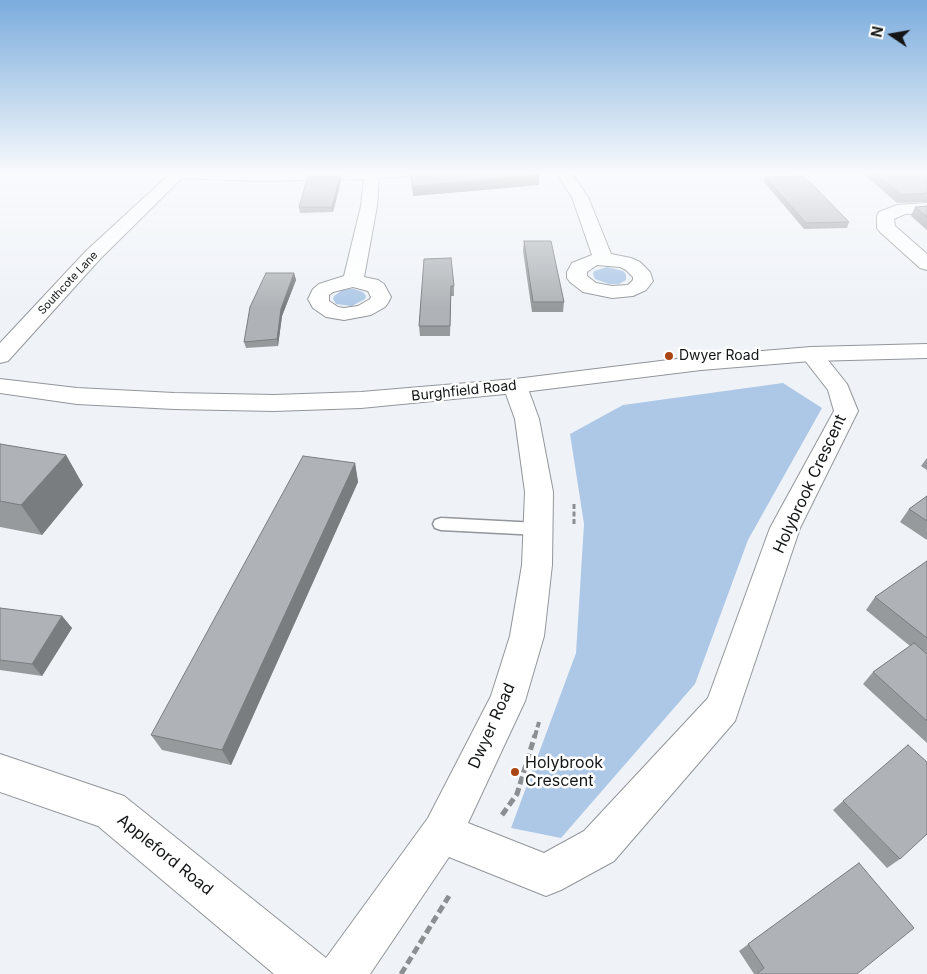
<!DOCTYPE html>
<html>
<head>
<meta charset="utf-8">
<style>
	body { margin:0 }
	#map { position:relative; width:927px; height:974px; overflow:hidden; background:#eff3f8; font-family:Inter,sans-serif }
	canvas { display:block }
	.north { position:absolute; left:867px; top:10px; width:50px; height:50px; -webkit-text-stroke:4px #fff; paint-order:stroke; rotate:282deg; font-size:14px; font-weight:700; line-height:20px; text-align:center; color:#131516 }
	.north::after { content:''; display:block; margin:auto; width:18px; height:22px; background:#131516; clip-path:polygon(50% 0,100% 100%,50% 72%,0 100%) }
</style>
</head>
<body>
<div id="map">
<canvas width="927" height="974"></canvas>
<div class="north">N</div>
</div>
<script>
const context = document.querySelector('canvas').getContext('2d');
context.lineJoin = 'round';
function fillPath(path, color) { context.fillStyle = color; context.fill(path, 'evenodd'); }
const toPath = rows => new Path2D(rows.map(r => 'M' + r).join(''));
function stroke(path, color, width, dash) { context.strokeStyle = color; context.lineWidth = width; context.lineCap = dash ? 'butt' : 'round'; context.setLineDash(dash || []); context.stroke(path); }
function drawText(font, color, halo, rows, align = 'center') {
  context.font = font + ' Inter,sans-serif'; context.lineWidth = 5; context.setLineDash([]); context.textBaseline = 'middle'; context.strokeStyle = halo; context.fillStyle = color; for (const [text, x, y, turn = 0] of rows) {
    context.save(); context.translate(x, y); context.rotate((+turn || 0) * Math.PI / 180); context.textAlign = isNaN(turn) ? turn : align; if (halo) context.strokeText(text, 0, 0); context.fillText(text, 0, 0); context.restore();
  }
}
fillPath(toPath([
	[607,267,623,271,626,274,626,280,619,284,609,284,595,279,593,274,594,271],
	[344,289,354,289,363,292,366,296,365,299,352,306,336,304,333,299,334,296],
	[783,383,822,408,748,540,695,684,561,838,511,828,576,653,584,524,570,434,623,405]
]), '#adc8e6');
const lane = toPath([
	[441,518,538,523,544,525,546,529,544,533,538,535,441,530,435,528,433,524,435,520,441,518]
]);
const street = toPath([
	[172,171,414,171,407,176,379,178,377,206,364,277,378,280,384,284,391,297,388,303,385,307,371,315,344,320,326,317,313,308,308,299,313,289,319,284,344,276,361,206,364,179,260,181,179,178,174,176,172,171],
	[353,287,368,291,371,297,370,299,358,306,344,308,338,307,329,301,329,295,333,292,353,287],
	[555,171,570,171,588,197,611,254,631,258,640,262,650,272,653,281,646,290,633,296,612,298,583,292,570,282,567,278,567,272,572,263,592,255,572,197,555,171],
	[597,265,620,267,626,270,633,277,633,280,628,285,612,286,596,283,587,276,587,272,597,265],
	[927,203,927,213,905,214,894,219,895,226,927,254,927,270,920,268,880,232,877,228,877,216,879,212,897,205,927,203],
	[811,347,819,349,847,384,858,411,800,528,735,721,614,861,561,890,546,896,449,857,370,974,274,974,98,826,0,792,0,754,124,796,326,958,428,818,491,696,510,636,522,565,525,492,515,419,503,386,507,381,515,379,523,381,527,386,539,419,553,492,552,565,544,636,525,701,468,823,544,853,584,831,708,698,770,528,834,411,828,390,800,354,803,349,811,347]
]);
const secondary = toPath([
	[173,171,189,171,100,259,8,361,0,363,0,343,86,251,173,171],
	[927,344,927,358,811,361,701,370,515,393,361,408,274,411,174,409,77,404,0,393,0,379,77,388,174,393,274,395,361,392,515,379,701,356,811,347,927,344]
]);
stroke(lane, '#92969a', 3);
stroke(street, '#92969a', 2);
stroke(secondary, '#92969a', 2);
stroke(toPath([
	[574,504,574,525]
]), '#8c8f92', 3, [5, 2.5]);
stroke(toPath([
	[535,736,539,722]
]), '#8c8f92', 4, [6, 3]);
stroke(toPath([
	[502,815,517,794,535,735],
	[401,974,449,896]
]), '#8c8f92', 5, [8, 4]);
fillPath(lane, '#fff');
fillPath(street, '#fff');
fillPath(secondary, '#fff');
fillPath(toPath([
	[410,171,539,185,413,196,410,176],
	[860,171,927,171,927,202,897,203],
	[340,176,341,181,333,212,300,213,299,207],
	[765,177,849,222,847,228,804,229,764,182],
	[927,206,927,230,911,216,915,207],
	[524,241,564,302,563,312,532,312,523,251],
	[424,259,454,286,454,296,451,296,450,336,420,336,419,326],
	[294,273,296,280,282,316,278,346,246,348,244,342],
	[0,444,66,455,83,485,42,535,0,527],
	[927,458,927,470,921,466],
	[355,463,358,482,231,765,162,750,151,735],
	[927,496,927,540,900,522,909,509],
	[927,561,927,743,863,684,873,672,910,646,866,610,875,597],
	[0,608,62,616,72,628,42,676,0,670],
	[843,801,900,859,887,868,833,810],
	[859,863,857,974,754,974,739,951]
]), '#969a9d');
fillPath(toPath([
	[539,175,539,185,413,196,413,186],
	[340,176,341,181,333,212,332,207],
	[294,273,296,280,282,316,278,346,277,339,281,309],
	[66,455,83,485,42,535,21,505],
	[355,463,358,482,231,765,222,750],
	[62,616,72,628,42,676,32,664]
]), '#7a7d80');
const building = toPath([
	[410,171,537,171,539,175,413,186,410,171],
	[873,171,927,171,927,193,901,195,873,171],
	[308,176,340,176,332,207,299,207,308,176],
	[804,176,849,222,806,223,765,177,804,176],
	[927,206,927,217,915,207,927,206],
	[524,241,551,241,564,302,533,302,524,241],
	[451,258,454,286,451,286,450,326,419,326,424,259,451,258],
	[266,273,294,273,281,309,277,339,244,342,250,307,266,273],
	[0,444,66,455,21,505,0,501,0,444],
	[303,456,355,463,222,750,151,735,303,456],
	[927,496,927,521,909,509,927,496],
	[927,561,927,638,875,597,927,561],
	[0,608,62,616,32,664,0,660,0,608],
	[914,643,927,654,927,721,873,672,914,643],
	[908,745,927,762,927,834,900,859,843,801,908,745],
	[859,863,914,928,857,974,757,974,764,968,748,944,859,863]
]);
fillPath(building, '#afb3b7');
stroke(building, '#7a7d80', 1);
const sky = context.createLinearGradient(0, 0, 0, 308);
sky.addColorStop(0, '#7bacdd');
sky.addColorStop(0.56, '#f8fafc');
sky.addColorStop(1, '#f8fafc00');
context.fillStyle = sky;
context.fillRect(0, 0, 927, 308);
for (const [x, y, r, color] of [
	[669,356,5,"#aa4615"],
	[515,772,5,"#aa4615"]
]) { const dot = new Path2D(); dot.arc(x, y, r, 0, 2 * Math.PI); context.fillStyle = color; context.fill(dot); stroke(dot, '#fff', 2); }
drawText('11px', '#131516', '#fff', [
	["Southcote Lane",68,283,-47]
]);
drawText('14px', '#131516', '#fff', [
	["Dwyer Road",679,356]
], 'left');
drawText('14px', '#131516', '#fff', [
	["Burghfield Road",464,391,-6]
]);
drawText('16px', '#131516', '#fff', [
	["Holybrook Crescent",810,484,-65],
	["Dwyer Road",492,726,-66],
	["Appleford Road",165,855,39]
]);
drawText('16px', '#131516', '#fff', [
	["Holybrook",525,763],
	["Crescent",525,781]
], 'left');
</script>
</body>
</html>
